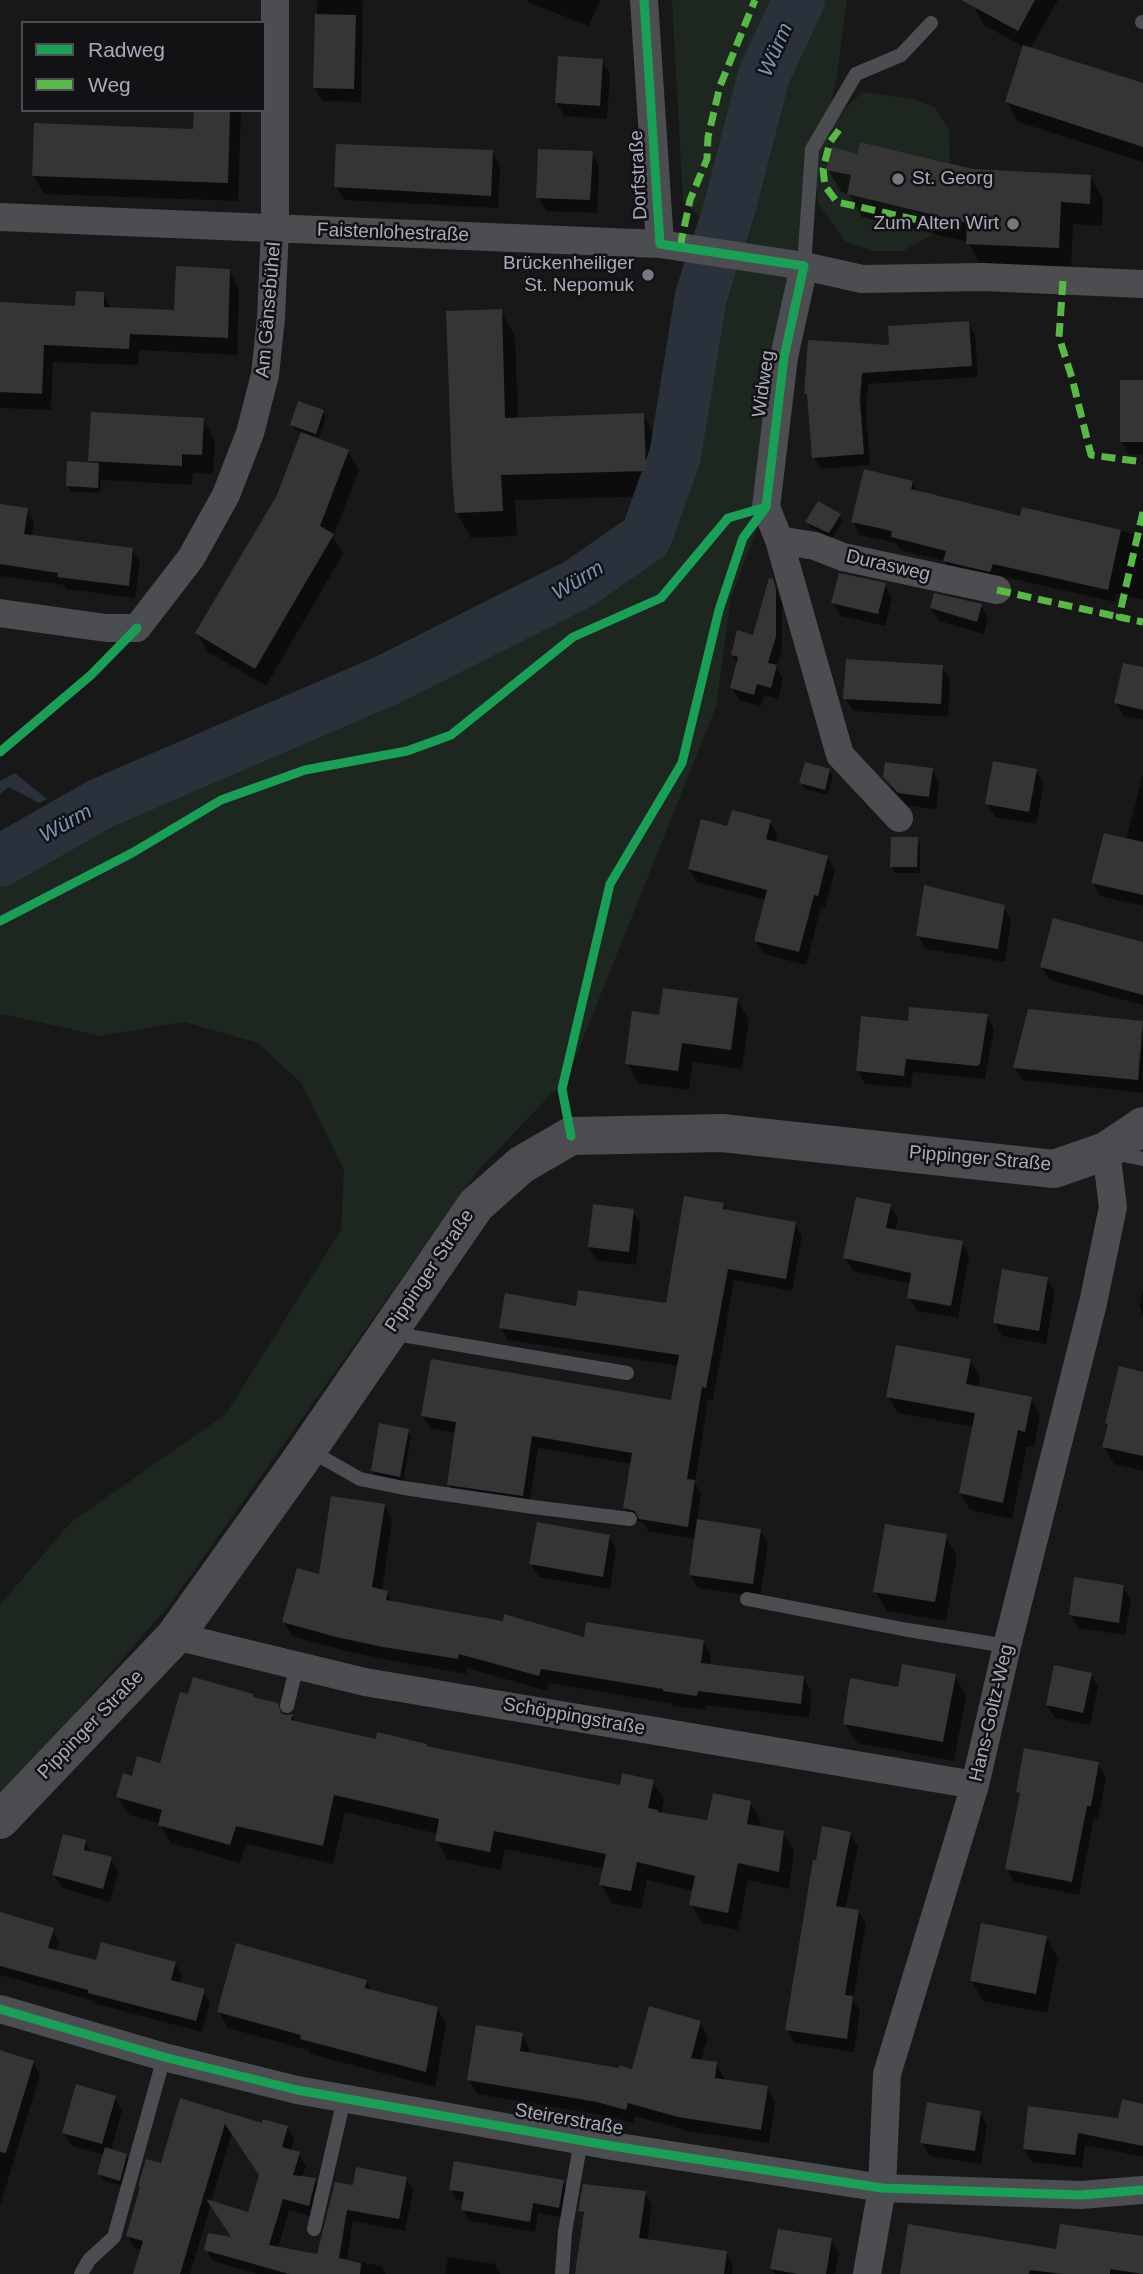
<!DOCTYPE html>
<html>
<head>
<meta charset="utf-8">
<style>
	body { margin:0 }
	#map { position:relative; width:1143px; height:2274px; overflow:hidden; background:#181818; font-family:Arial,sans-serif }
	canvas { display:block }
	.legend { position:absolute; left:21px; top:21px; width:245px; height:91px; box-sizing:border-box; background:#121214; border:2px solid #4e4f56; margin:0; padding:9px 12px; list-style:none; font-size:21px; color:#a9abba }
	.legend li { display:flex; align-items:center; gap:14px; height:35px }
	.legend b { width:35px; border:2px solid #4e4f56 }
</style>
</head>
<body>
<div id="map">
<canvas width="1143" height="2274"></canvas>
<ul class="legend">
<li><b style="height:9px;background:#1a9f57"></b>Radweg</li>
<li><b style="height:9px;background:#58b947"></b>Weg</li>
</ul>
</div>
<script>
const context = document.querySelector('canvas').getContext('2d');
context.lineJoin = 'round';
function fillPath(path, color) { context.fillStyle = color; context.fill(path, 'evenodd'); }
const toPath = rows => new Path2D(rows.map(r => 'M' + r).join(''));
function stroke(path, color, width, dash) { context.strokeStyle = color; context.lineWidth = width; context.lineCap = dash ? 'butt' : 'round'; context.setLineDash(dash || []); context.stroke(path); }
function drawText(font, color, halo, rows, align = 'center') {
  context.font = font + ' Arial,sans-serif'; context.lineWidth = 5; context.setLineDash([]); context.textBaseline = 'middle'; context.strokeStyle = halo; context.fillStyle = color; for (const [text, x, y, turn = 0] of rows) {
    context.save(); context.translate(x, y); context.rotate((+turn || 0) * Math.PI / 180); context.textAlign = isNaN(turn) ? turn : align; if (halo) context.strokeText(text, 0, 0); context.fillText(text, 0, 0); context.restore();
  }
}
fillPath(toPath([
	[672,0,847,0,837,76,823,137,845,108,863,92,912,99,935,107,949,130,950,163,860,142,857,154,832,148,826,169,851,175,847,194,937,216,933,234,903,251,873,251,845,241,819,205,814,180,782,466,731,597,716,707,568,1076,477,1172,171,1603,23,1774,0,1798,0,1605,71,1522,226,1414,341,1230,344,1170,301,1083,258,1043,184,1022,100,1036,4,1014,0,1016,0,857,39,834,362,673,573,585,677,460,702,218,683,202]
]), '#1e2620');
fillPath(toPath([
	[15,773,47,799,39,803,9,787,0,794,0,781]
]), '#2a313b');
fillPath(toPath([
	[317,0,363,0,361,102,322,101,315,88],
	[528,0,600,0,589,26,530,3],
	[976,0,1058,0,1030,49,1143,85,1143,162,1018,122,1007,102,1024,47,984,25,973,5],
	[602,61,610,74,607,119,564,116,557,103],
	[196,110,241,110,238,201,44,194,33,175,195,131],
	[492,152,500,165,498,208,344,200,336,187],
	[592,153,599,166,597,213,546,211,538,197],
	[858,156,973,171,1090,176,1103,199,1102,226,1073,224,1071,270,981,266,968,242,862,217,849,194,841,192,828,169],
	[229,271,239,288,237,355,139,350,138,365,53,362,51,410,0,408,0,303,77,307,103,294,112,309,176,312],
	[501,311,515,336,518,419,643,415,657,440,659,496,515,500,517,536,471,538,457,513],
	[968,323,975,335,978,377,868,384,866,413,870,465,821,469,814,457,810,399,806,393,891,347],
	[1143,382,1143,454,1129,454,1121,441],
	[323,412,326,418,318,440,348,452,359,470,333,537,343,554,266,686,208,652,197,633,278,496,303,433,295,430,292,424],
	[203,420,215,440,213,474,193,473,192,485,101,480,100,493,72,492,68,486,92,464,90,460],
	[912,482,918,492,1022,518,1023,509,1143,536,1143,600,1117,594,1115,602,1000,576,997,584,952,574,945,561,900,550,896,543,860,535,853,521],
	[0,506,27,510,34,523,32,537,132,549,140,563,135,598,66,589,64,585,0,576],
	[839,515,843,521,832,538,811,528,807,522],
	[772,580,782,604,782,649,777,668,783,679,778,699,764,695,761,706,739,700,732,688,738,665,733,655,754,637],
	[885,585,892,598,885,626,841,616,833,602],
	[981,605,988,618,984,634,939,621,931,608],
	[942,667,950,680,948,717,853,711,845,698],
	[1143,669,1143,720,1124,716,1116,703],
	[829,770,833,776,828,795,805,789,801,783],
	[932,770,939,783,936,810,907,805,893,790,885,777],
	[1036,771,1044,784,1036,824,995,817,987,803],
	[1143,774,1143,906,1100,896,1093,882,1126,840],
	[769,821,777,834,775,844,827,857,835,871,825,908,821,907,806,965,764,954,756,941,766,900,697,882,689,869,729,829],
	[917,839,920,845,920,873,895,873,892,867],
	[1003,907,1011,920,1005,962,926,949,918,936],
	[1143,944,1143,1005,1050,980,1042,967],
	[737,1000,749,1020,742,1069,693,1062,689,1090,638,1083,627,1063,661,1017],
	[987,1016,994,1029,985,1079,913,1072,911,1088,865,1084,858,1071,909,1022],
	[1143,1023,1143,1093,1022,1080,1014,1067],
	[723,1204,727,1211,795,1224,802,1236,792,1291,734,1280,713,1400,708,1399,695,1483,701,1494,697,1521,760,1530,768,1543,760,1597,698,1588,690,1575,696,1539,648,1531,644,1523,632,1520,625,1508,632,1464,538,1448,529,1507,456,1497,449,1484,456,1433,430,1428,423,1416,672,1402,679,1366,508,1340,501,1328,577,1308,668,1305],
	[890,1206,898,1219,895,1231,962,1243,969,1256,958,1318,917,1311,909,1298,911,1284,853,1271,845,1258],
	[633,1211,640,1224,636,1265,597,1260,589,1247],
	[1047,1279,1055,1292,1046,1344,1002,1336,995,1323],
	[1143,1290,1143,1315,1139,1307],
	[970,1360,980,1377,978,1388,1031,1399,1040,1415,1034,1447,1027,1446,1012,1519,970,1510,960,1493,974,1427,898,1413,888,1396],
	[1143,1373,1143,1471,1114,1464,1104,1447,1109,1426,1107,1423],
	[408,1430,411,1436,403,1483,376,1477,373,1471],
	[384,1505,392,1520,382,1591,387,1592,393,1603,585,1639,703,1641,711,1656,710,1666,803,1677,812,1692,809,1718,706,1705,705,1710,673,1706,672,1704,549,1683,547,1691,467,1668,466,1674,393,1661,346,1651,292,1636,284,1621],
	[609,1536,616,1550,610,1589,539,1577,531,1564],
	[945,1536,957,1556,946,1621,887,1611,875,1591],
	[1123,1587,1131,1600,1125,1635,1078,1628,1070,1615],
	[1091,1674,1098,1687,1090,1725,1055,1718,1047,1705],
	[955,1676,966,1696,954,1761,857,1743,845,1723,899,1689],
	[254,1700,277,1705,283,1716,292,1716,296,1723,377,1742,426,1745,427,1748,621,1787,653,1782,664,1800,661,1814,708,1822,750,1803,761,1821,759,1828,783,1833,794,1851,789,1889,748,1880,738,1930,702,1923,691,1904,694,1891,647,1880,641,1909,612,1903,601,1884,604,1869,505,1849,500,1870,447,1859,437,1840,438,1834,345,1812,333,1864,246,1844,240,1863,171,1843,160,1824,129,1815,118,1797,133,1778,161,1765],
	[1098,1764,1106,1777,1098,1819,1094,1818,1079,1895,1014,1882,1007,1869,1021,1798,1018,1792],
	[850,1834,858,1847,845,1909,858,1911,866,1924,853,2000,860,2011,854,2052,794,2043,787,2029],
	[85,1842,92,1854,111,1859,118,1872,110,1902,62,1888,54,1875],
	[0,1914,52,1930,59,1942,56,1952,98,1962,175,1963,182,1975,179,1984,203,1991,210,2003,202,2032,96,2004,95,2001,0,1975],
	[1046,1937,1058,1957,1047,2013,983,2001,972,1981],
	[366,1981,372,1991,437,2008,446,2024,435,2087,311,2054,308,2050,228,2028,219,2012],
	[700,2022,708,2037,701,2062,716,2064,724,2078,724,2081,767,2088,775,2102,769,2143,688,2131,635,2116,633,2123,606,2116,477,2094,469,2080,522,2035,530,2049,529,2054,633,2071],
	[0,2052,33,2062,40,2075,0,2206],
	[115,2097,122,2110,111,2151,126,2155,130,2161,123,2186,103,2180,99,2174,104,2155,72,2146,64,2133],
	[182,2101,263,2125,287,2127,294,2139,291,2151,299,2154,306,2166,302,2178,315,2180,322,2192,316,2218,289,2210,278,2248,319,2256,354,2187,406,2178,413,2190,405,2231,353,2221,347,2259,381,2266,386,2274,257,2274,213,2261,206,2249,233,2240,211,2204,190,2274,134,2274,142,2250,135,2248,128,2236,162,2165],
	[232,2133,260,2176,249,2214,211,2202],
	[1143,2106,1143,2157,1085,2145,1082,2168,1032,2162,1024,2149,1119,2120],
	[980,2112,987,2125,981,2164,930,2156,922,2143],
	[563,2182,570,2193,565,2218,538,2213,535,2232,470,2221,463,2210,465,2202,457,2200,451,2189],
	[645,2192,652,2205,647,2241,726,2253,733,2265,732,2274,576,2274,585,2218,580,2210],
	[1143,2237,1143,2274,902,2274,1058,2251],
	[831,2240,839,2253,835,2274,775,2274,772,2269],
	[448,2257,495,2264,500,2274,445,2274]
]), '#0007');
stroke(toPath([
	[0,861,100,804,387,680,578,584,646,537,675,456,701,296,729,210,764,75,799,0]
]), '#2a313b', 52);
fillPath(toPath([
	[961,0,1035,0,1018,31],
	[315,14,356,15,354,89,313,88],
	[1023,45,1143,83,1143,147,1005,102],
	[558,56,603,59,600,106,555,103],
	[194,110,230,110,228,183,32,176,34,123,193,129],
	[860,142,973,169,1091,175,1090,204,1061,202,1059,248,966,244,967,223,847,194,851,175,826,170,832,147,857,154],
	[336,144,493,150,491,196,334,187],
	[538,149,593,151,590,200,536,198],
	[176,266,230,269,228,338,130,334,129,349,44,345,42,394,0,392,0,302,75,306,76,291,104,292,104,307,174,310],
	[502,309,505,418,644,413,646,471,501,475,503,511,455,513,452,477,446,311],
	[969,321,972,366,862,373,860,400,864,454,812,458,807,394,804,394,808,340,889,345,888,326],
	[1120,380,1143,380,1143,442,1120,442],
	[298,401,324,410,316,434,290,425],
	[91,412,204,418,202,455,182,454,182,466,88,461],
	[301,432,349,450,320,526,334,534,255,669,195,633,277,495],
	[67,461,99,463,98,488,66,486],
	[864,469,913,481,911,489,1020,516,1022,507,1121,530,1108,590,993,564,990,572,943,561,946,551,891,537,892,531,851,522],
	[818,501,841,514,829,533,805,522],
	[0,504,28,508,24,534,133,548,129,586,57,577,58,573,0,564],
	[839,573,886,583,878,614,831,603],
	[769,578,773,579,776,590,776,636,768,663,777,665,771,688,757,684,754,695,730,688,738,657,731,655,737,630,753,635],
	[934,593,982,604,977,622,930,608],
	[846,659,943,665,941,704,843,699],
	[1123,663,1143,667,1143,710,1114,703],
	[993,761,1037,769,1029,812,985,804],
	[805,762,830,769,825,790,799,783],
	[885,762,933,768,929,797,898,793,883,777],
	[732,810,771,820,766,839,828,856,818,896,814,895,799,952,754,941,767,890,688,869,701,819,727,826],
	[1104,833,1143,842,1143,895,1091,883],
	[891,837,918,837,917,867,890,867],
	[924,885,1005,905,998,949,916,936],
	[1053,918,1143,942,1143,995,1040,967],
	[663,988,738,998,731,1050,682,1043,678,1071,625,1064,632,1011,659,1015],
	[909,1007,988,1014,980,1064,977,1066,906,1059,904,1076,856,1071,861,1016,908,1021],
	[1028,1009,1143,1021,1138,1080,1013,1068],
	[684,1196,724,1203,723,1209,796,1222,786,1279,728,1269,706,1388,702,1387,687,1479,695,1480,688,1527,639,1519,635,1511,623,1508,632,1453,532,1436,523,1496,447,1485,456,1422,421,1416,431,1359,671,1400,679,1355,499,1328,505,1293,576,1306,578,1290,666,1303],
	[856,1197,891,1204,886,1228,963,1241,951,1306,907,1298,911,1273,843,1258],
	[593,1204,634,1209,629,1252,588,1247],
	[1002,1269,1048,1277,1039,1331,993,1323],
	[896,1345,971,1359,966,1384,1032,1397,1025,1432,1018,1430,1003,1503,959,1493,975,1413,886,1397],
	[1119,1366,1143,1372,1143,1456,1102,1447,1108,1424,1105,1423],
	[379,1423,409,1429,400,1477,371,1471],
	[331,1496,385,1504,372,1587,388,1591,386,1600,503,1621,504,1614,584,1637,586,1622,704,1640,701,1663,804,1676,801,1704,698,1691,697,1696,663,1691,663,1689,541,1669,539,1676,459,1654,458,1659,383,1647,336,1637,282,1622,297,1568,319,1574],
	[697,1519,761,1529,753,1584,689,1575],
	[537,1522,610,1535,603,1577,529,1564],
	[885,1524,947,1534,935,1602,873,1592],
	[1074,1577,1124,1585,1119,1623,1069,1615],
	[902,1664,956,1674,943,1742,843,1724,850,1678,898,1687],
	[1054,1665,1092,1673,1083,1713,1046,1705],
	[193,1677,253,1694,253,1697,278,1703,281,1713,285,1715,293,1714,291,1720,376,1739,377,1732,427,1744,426,1746,620,1785,622,1773,654,1780,648,1808,658,1810,658,1812,707,1820,713,1793,751,1801,747,1824,784,1831,779,1872,738,1863,728,1913,689,1905,695,1876,687,1874,637,1862,631,1891,599,1885,606,1854,494,1831,490,1852,435,1841,439,1819,334,1795,323,1846,236,1826,230,1845,158,1825,162,1810,116,1797,123,1773,132,1776,137,1756,160,1763,180,1692,188,1694],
	[1024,1748,1099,1762,1091,1806,1087,1806,1072,1882,1005,1869,1020,1793,1016,1792],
	[822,1826,851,1832,836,1906,859,1910,845,1995,853,1996,847,2039,785,2030,813,1860,816,1860],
	[63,1834,86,1840,84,1850,112,1857,103,1889,52,1875],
	[0,1912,54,1928,48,1948,96,1960,101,1942,176,1962,171,1980,205,1989,196,2021,88,1993,88,1990,0,1966],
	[981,1923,1047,1936,1036,1994,970,1981],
	[236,1943,367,1980,365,1988,438,2007,426,2072,300,2039,301,2035,217,2012],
	[649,2006,701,2021,691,2058,717,2062,715,2078,768,2086,761,2130,678,2117,628,2103,626,2110,597,2102,467,2080,476,2025,523,2033,520,2051,619,2068,619,2065,632,2069],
	[0,2050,34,2061,6,2153,0,2152],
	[76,2084,116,2096,102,2144,62,2133],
	[180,2098,262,2123,263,2119,288,2126,282,2147,300,2152,293,2175,316,2178,309,2206,283,2199,269,2245,317,2254,335,2182,353,2185,356,2167,407,2177,399,2219,347,2210,339,2258,361,2263,360,2274,289,2274,204,2250,208,2233,231,2237,206,2199,248,2212,259,2175,225,2124,180,2274,133,2274,143,2241,126,2236,140,2187,138,2186,146,2159,161,2163],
	[1122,2099,1143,2104,1143,2146,1078,2133,1075,2155,1023,2149,1028,2106,1118,2118],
	[927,2102,981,2111,975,2151,920,2143],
	[105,2147,127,2154,120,2181,97,2174],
	[454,2161,564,2180,559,2208,533,2203,530,2222,461,2210,464,2192,449,2190],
	[583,2184,646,2191,639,2238,727,2251,724,2274,575,2274,584,2212,578,2211],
	[908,2224,1056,2249,1060,2224,1143,2236,1143,2274,1110,2269,1110,2274,1063,2274,1030,2270,1029,2274,900,2274],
	[778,2229,832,2238,826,2274,798,2274,770,2269]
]), '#353536');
stroke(toPath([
	[1142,22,1143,22],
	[804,266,812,149,856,74,901,55,931,23],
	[1114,1153,1143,1159],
	[390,1333,627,1373],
	[309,1450,360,1479,404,1488,533,1507,630,1519],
	[747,1599,908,1630,1007,1646],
	[287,1706,297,1665],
	[314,2229,344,2099],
	[81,2274,89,2260,114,2237,164,2057],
	[562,2274,565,2232,581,2140]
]), '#4c4d51', 14);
stroke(toPath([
	[644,0,660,244],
	[0,217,660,244,804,266,862,279,983,277,1143,284],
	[804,266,784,357,766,507,779,540,840,755,899,818],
	[779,540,815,546,843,557,997,590],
	[0,613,106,628,137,628,191,558,226,495,250,433,265,375,271,318,275,228,275,0],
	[175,1636,365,1682,975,1785],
	[0,2009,164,2057,297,2090,612,2146,882,2188,1081,2195,1143,2190],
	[867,2274,882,2188,887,2074,975,1785,1007,1646,1093,1303,1113,1207,1106,1151]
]), '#4c4d51', 28);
stroke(toPath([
	[0,1820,175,1636,300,1461,476,1205,521,1165,571,1136,722,1133,1054,1169,1106,1151,1143,1126]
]), '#4b4b50', 38);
stroke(toPath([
	[839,130,830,142,823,169,825,186,837,202,940,225],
	[680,247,690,200,707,159,708,137,720,86,755,0],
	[1063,281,1059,337,1072,378,1091,455,1143,462],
	[1143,512,1119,617,1143,622],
	[997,590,1119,617]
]), '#58b947', 7, [14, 7]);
stroke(toPath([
	[0,752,91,675,137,628],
	[0,921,132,853,221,800,305,770,407,751,451,735,573,637,661,598,728,518,766,507],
	[571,1136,562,1089,610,884,682,763,719,610,743,538,766,507,784,357,804,266,660,244,644,0],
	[0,2009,164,2057,297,2090,612,2146,882,2188,1081,2195,1143,2190]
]), '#1a9f57', 9);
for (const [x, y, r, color] of [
	[898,179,7,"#767881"],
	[1013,224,7,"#767881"],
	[648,275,7,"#767881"]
]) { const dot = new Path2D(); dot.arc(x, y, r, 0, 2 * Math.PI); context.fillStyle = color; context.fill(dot); stroke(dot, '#121214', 2.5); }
drawText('19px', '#a9abba', '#121214', [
	["Dorfstraße",639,175,-93],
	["Faistenlohestraße",393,233,2],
	["Am Gänsebühel",269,310,-85],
	["Widweg",764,384,-82],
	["Durasweg",888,566,13],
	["Pippinger Straße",980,1159,5],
	["Pippinger Straße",430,1271,-56],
	["Hans-Goltz-Weg",992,1713,-77],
	["Schöppingstraße",574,1717,10],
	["Pippinger Straße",91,1725,-46],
	["Steirerstraße",569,2120,10]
]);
drawText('19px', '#a9abba', '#121214', [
	["St. Georg",912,179,"left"],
	["Zum Alten Wirt",999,224],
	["Brückenheiliger",634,264],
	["St. Nepomuk",634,286]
], 'right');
drawText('italic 21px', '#7e92b6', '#121214', [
	["Würm",776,50,-66],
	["Würm",578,581,-31],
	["Würm",66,824,-29]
]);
</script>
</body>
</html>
